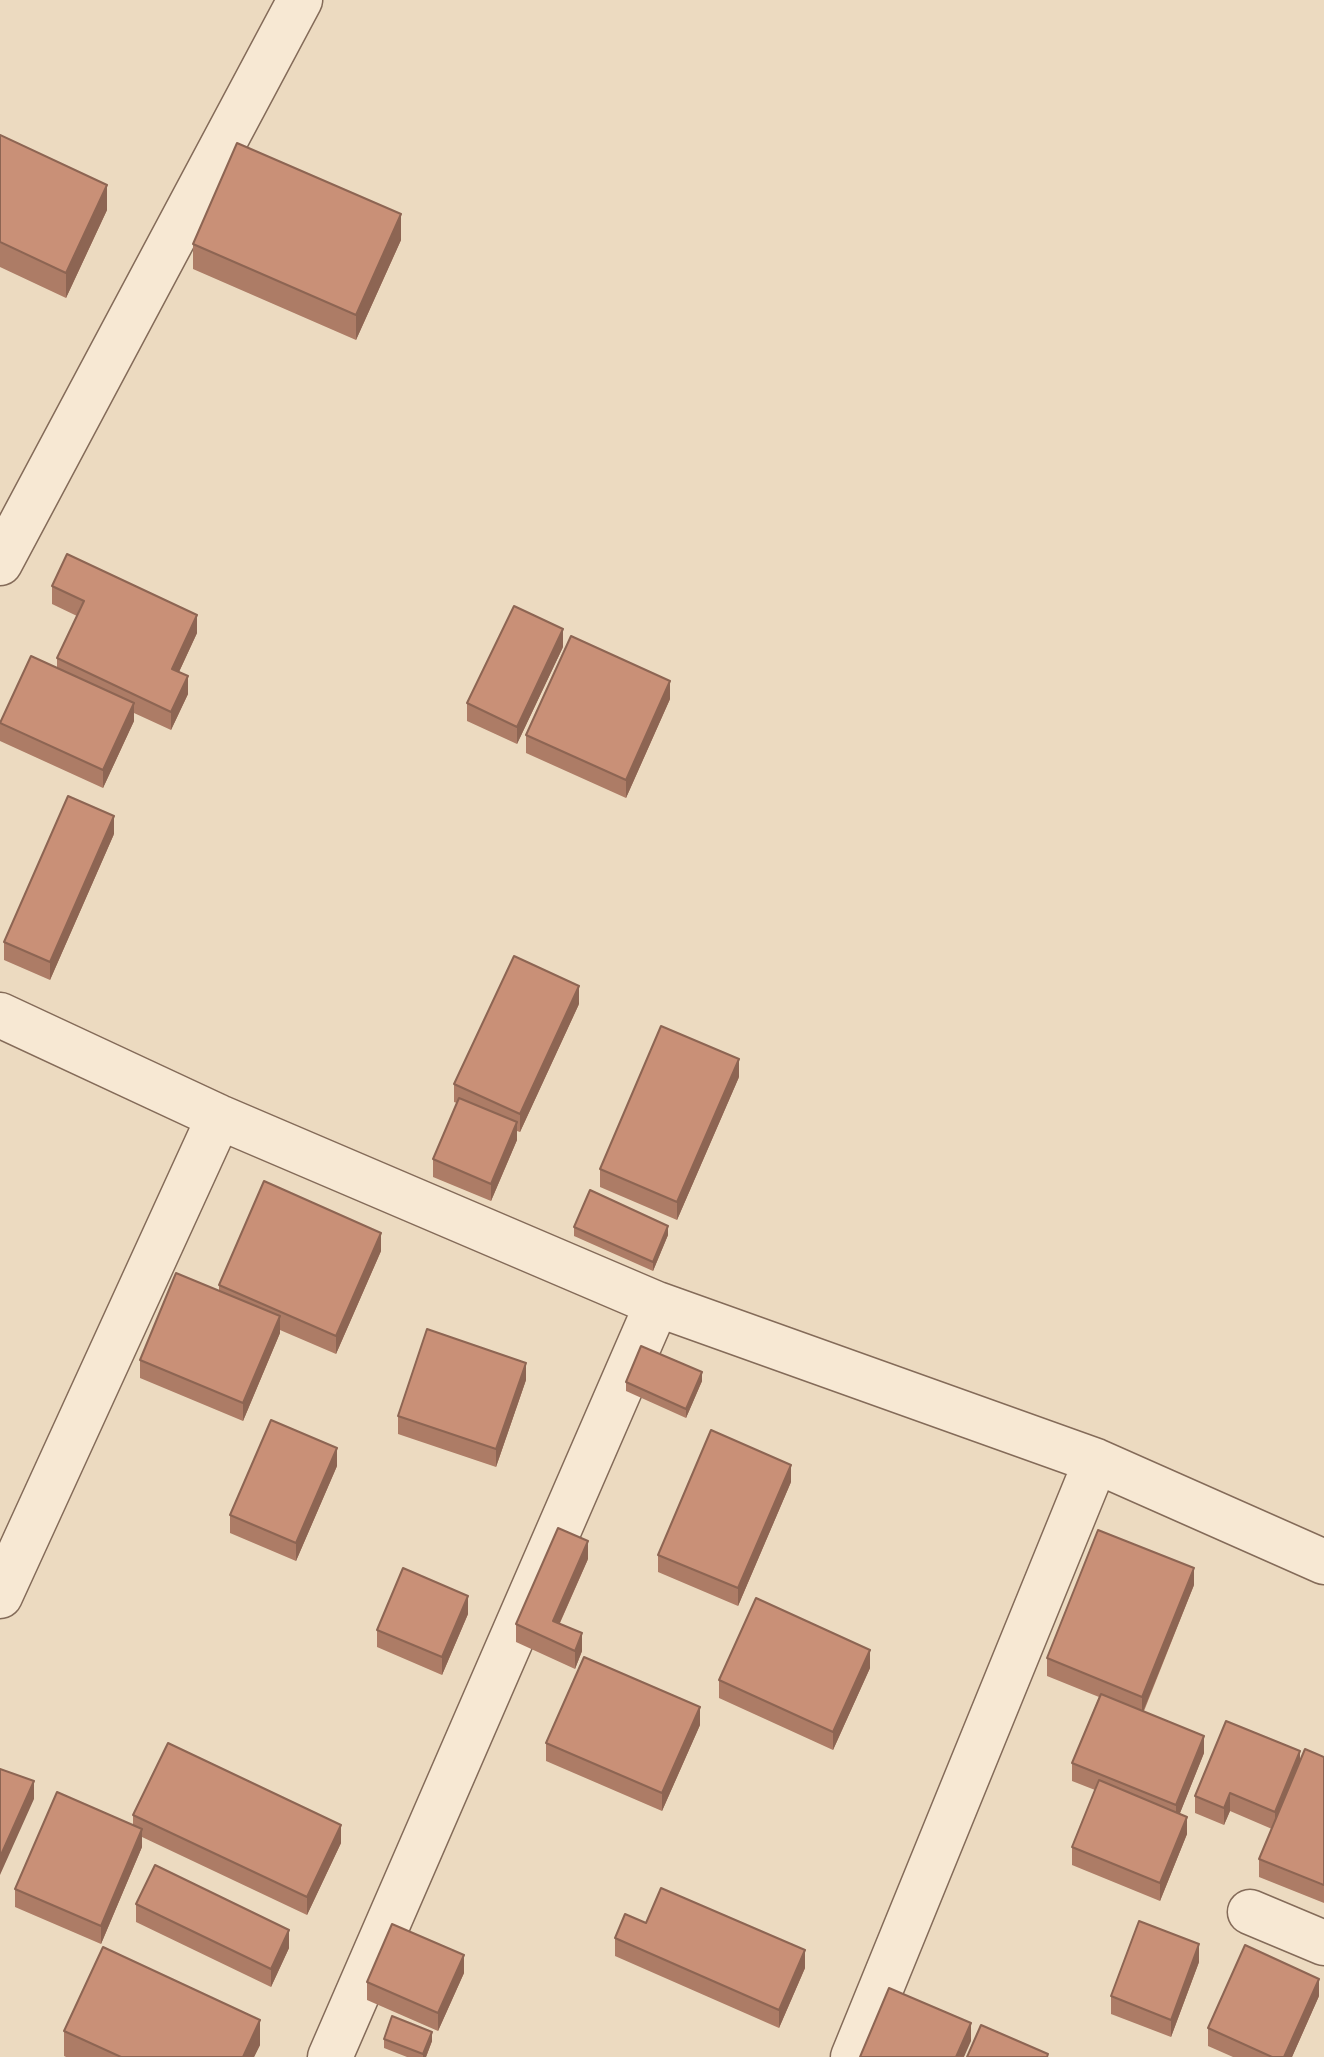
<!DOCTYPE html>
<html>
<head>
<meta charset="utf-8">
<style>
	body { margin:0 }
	canvas { display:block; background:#ecdac0 }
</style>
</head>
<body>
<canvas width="1324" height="2057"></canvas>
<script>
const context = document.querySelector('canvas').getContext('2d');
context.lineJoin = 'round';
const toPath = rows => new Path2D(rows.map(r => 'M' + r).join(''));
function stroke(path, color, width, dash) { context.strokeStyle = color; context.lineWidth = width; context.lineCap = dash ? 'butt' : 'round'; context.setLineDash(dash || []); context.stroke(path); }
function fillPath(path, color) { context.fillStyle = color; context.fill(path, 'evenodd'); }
const minor = toPath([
	[0,563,300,0],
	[0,1015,219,1117,657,1304,1096,1461,1324,1562],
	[0,1596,219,1117],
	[1250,1912,1324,1943],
	[330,2057,657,1304],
	[853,2057,1096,1461]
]);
stroke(minor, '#846b59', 47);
stroke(minor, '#f7e8d3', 44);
fillPath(toPath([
	[0,135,107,210,66,298,0,267],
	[401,240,356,340,193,269,193,244],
	[52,586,197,633,179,672,188,694,171,730,134,713,134,721,103,788,0,741,0,722,57,668,57,658,77,616,52,604],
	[563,647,517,744,467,721,467,703],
	[670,699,626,798,526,753,526,735],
	[114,834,50,980,4,960,4,942],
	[579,1004,520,1132,517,1131,517,1140,491,1201,433,1177,433,1159,457,1103,454,1102,454,1084],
	[739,1077,677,1220,600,1187,600,1169],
	[574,1227,668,1235,653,1271,574,1236],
	[381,1251,336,1354,280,1330,280,1333,243,1421,140,1378,140,1360,219,1290,219,1285],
	[526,1380,496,1467,398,1434,398,1416],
	[702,1381,686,1418,626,1391,626,1382],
	[337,1466,296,1561,230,1533,230,1515],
	[791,1482,738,1606,658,1572,658,1555],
	[588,1559,560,1623,582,1651,575,1669,516,1642,516,1624],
	[1194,1585,1144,1711,1204,1753,1180,1813,1187,1834,1160,1901,1072,1865,1072,1847,1095,1790,1072,1781,1072,1763,1099,1697,1047,1676,1047,1658],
	[468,1614,442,1675,377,1647,377,1630],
	[870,1668,833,1750,719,1698,719,1680],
	[700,1725,662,1811,546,1761,546,1743],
	[1324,1757,1324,1903,1259,1877,1259,1859,1272,1829,1230,1811,1224,1825,1195,1813,1195,1796,1300,1761],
	[133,1815,341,1843,307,1915,142,1837,142,1847,101,1944,15,1907,15,1889,133,1825],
	[136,1904,289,1948,271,1987,136,1922],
	[646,1923,805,1968,779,2028,615,1956,615,1938],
	[1199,1962,1171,2037,1111,2014,1111,1996],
	[464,1973,438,2031,367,2000,367,1982],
	[1319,1996,1292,2057,1233,2057,1208,2046,1208,2028],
	[64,2031,260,2045,254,2057,66,2057,64,2056],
	[384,2039,432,2041,426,2057,407,2057,384,2048]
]), '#ad7c66');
fillPath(toPath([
	[107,185,107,210,66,298,66,273],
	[401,214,401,240,356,340,356,315],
	[197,615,197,633,172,687,172,669],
	[563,629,563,647,517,744,517,727],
	[188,676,188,694,171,730,171,712],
	[670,681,670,699,626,798,626,780],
	[134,703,134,721,103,788,103,770],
	[114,816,114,834,50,980,50,962],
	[579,986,579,1004,520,1132,520,1114],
	[739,1059,739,1077,677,1220,677,1202],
	[517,1122,517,1140,491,1201,491,1184],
	[668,1226,668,1235,653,1271,653,1262],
	[381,1233,381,1251,336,1354,336,1336],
	[280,1316,280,1333,243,1421,243,1403],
	[526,1363,526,1380,496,1467,496,1449],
	[702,1372,702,1381,686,1418,686,1409],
	[337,1448,337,1466,296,1561,296,1543],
	[791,1465,791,1482,738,1606,738,1588],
	[588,1541,588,1559,553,1638,553,1621],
	[1194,1568,1194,1585,1142,1714,1142,1697],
	[468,1596,468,1614,442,1675,442,1657],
	[582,1633,582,1651,575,1669,575,1651],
	[870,1650,870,1668,833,1750,833,1732],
	[700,1707,700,1725,662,1811,662,1793],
	[1204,1736,1204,1753,1176,1823,1176,1805],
	[1300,1751,1300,1769,1275,1830,1275,1812],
	[34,1781,34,1799,0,1875,0,1857],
	[1230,1793,1230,1811,1224,1825,1224,1808],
	[1187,1817,1187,1834,1160,1901,1160,1883],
	[341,1825,341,1843,307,1915,307,1897],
	[142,1829,142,1847,101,1944,101,1926],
	[289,1930,289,1948,271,1987,271,1969],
	[1199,1944,1199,1962,1171,2037,1171,2020],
	[805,1950,805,1968,779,2028,779,2010],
	[464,1955,464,1973,438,2031,438,2013],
	[1319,1979,1319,1996,1292,2057,1284,2057],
	[260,2020,260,2045,254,2057,243,2057],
	[971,2023,971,2041,964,2057,956,2057],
	[432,2032,432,2041,426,2057,423,2057,423,2054]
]), '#8d6553');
const building = toPath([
	[0,135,107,185,66,273,0,242,0,135],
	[237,143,401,214,356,315,193,244,237,143],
	[67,554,197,615,172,669,188,676,171,712,57,658,84,601,52,586,67,554],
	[514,606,563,629,517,727,467,703,514,606],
	[571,636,670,681,626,780,526,735,571,636],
	[31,656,134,703,103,770,0,723,31,656],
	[68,796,114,816,50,962,4,942,68,796],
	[514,956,579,986,520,1114,454,1084,514,956],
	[661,1026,739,1059,677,1202,600,1169,661,1026],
	[459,1098,517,1122,491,1184,433,1159,459,1098],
	[264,1181,381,1233,336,1336,219,1285,264,1181],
	[590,1190,668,1226,653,1262,574,1227,590,1190],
	[176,1273,280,1316,243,1403,140,1360,176,1273],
	[427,1329,526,1363,496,1449,398,1416,427,1329],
	[641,1346,702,1372,686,1409,626,1382,641,1346],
	[271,1420,337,1448,296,1543,230,1515,271,1420],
	[711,1430,791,1465,738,1588,658,1555,711,1430],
	[558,1528,588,1541,553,1621,582,1633,575,1651,516,1624,558,1528],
	[1098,1530,1194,1568,1142,1697,1047,1658,1098,1530],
	[403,1568,468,1596,442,1657,377,1630,403,1568],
	[756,1598,870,1650,833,1732,719,1680,756,1598],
	[584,1657,700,1707,662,1793,546,1743,584,1657],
	[1101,1694,1204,1736,1176,1805,1072,1763,1101,1694],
	[1226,1721,1300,1751,1275,1812,1230,1793,1224,1808,1195,1796,1226,1721],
	[168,1743,341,1825,307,1897,133,1815,168,1743],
	[1305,1749,1324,1757,1324,1885,1259,1859,1305,1749],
	[0,1769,34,1781,0,1857,0,1769],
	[1099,1780,1187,1817,1160,1883,1072,1847,1099,1780],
	[57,1792,142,1829,101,1926,15,1889,57,1792],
	[155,1865,289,1930,271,1969,136,1904,155,1865],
	[661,1888,805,1950,779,2010,615,1938,625,1914,646,1923,661,1888],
	[1139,1921,1199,1944,1171,2020,1111,1996,1139,1921],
	[392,1924,464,1955,438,2013,367,1982,392,1924],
	[1245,1945,1319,1979,1284,2057,1272,2057,1208,2028,1245,1945],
	[103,1947,260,2020,243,2057,121,2057,64,2031,103,1947],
	[889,1988,971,2023,956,2057,860,2057,889,1988],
	[392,2016,432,2032,423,2054,384,2039,392,2016],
	[981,2025,1048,2054,1047,2057,967,2057,981,2025]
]);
fillPath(building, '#c99077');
stroke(building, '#8d6553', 2);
</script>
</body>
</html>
